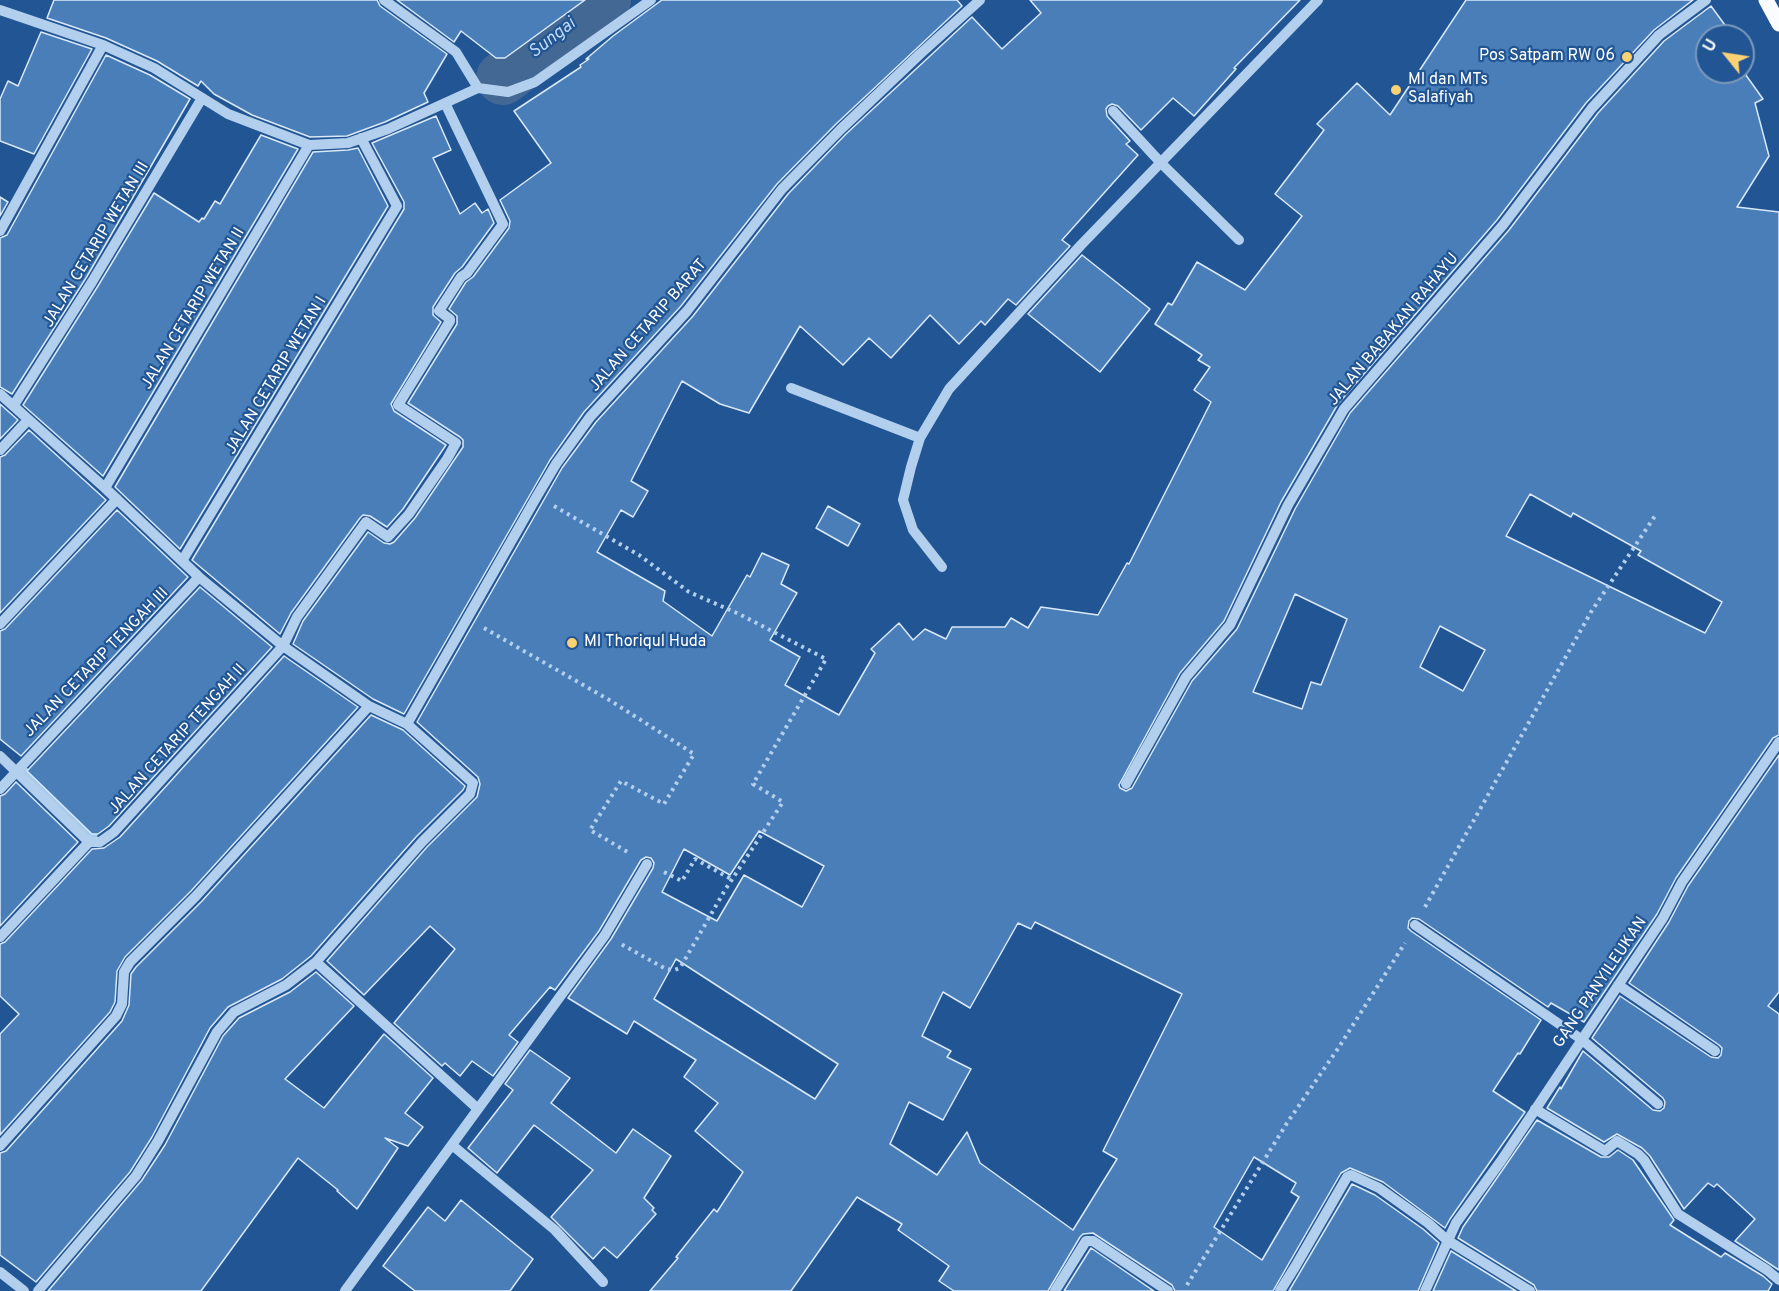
<!DOCTYPE html>
<html>
<head>
<meta charset="utf-8">
<style>
	body { margin:0 }
	#map { position:relative; width:1779px; height:1291px; overflow:hidden; background:#215593; font-family:Overpass,sans-serif }
	canvas { display:block }
	.north { position:absolute; left:1695px; top:24px; width:60px; height:60px; box-sizing:border-box; background:#215593; border:2px solid #7a99be; border-radius:50%; rotate:300deg; font-size:16px; font-weight:700; line-height:24px; text-align:center; color:#fff }
	.north::after { content:''; display:block; margin:auto; width:21px; height:27px; background:#fad175; clip-path:polygon(50% 0,100% 100%,50% 72%,0 100%) }
</style>
</head>
<body>
<div id="map">
<canvas width="1779" height="1291"></canvas>
<div class="north">U</div>
</div>
<script>
const context = document.querySelector('canvas').getContext('2d');
context.lineJoin = 'round';
const toPath = rows => new Path2D(rows.map(r => 'M' + r).join(''));
function stroke(path, color, width, dash) { context.strokeStyle = color; context.lineWidth = width; context.lineCap = dash ? 'butt' : 'round'; context.setLineDash(dash || []); context.stroke(path); }
function fillPath(path, color) { context.fillStyle = color; context.fill(path, 'evenodd'); }
function drawText(font, color, halo, rows, align = 'center') {
  context.font = font + ' Overpass,sans-serif'; context.lineWidth = 4.5; context.setLineDash([]); context.textBaseline = 'middle'; context.strokeStyle = halo; context.fillStyle = color; for (const [text, x, y, turn = 0] of rows) {
    context.save(); context.translate(x, y); context.rotate((+turn || 0) * Math.PI / 180); context.textAlign = isNaN(turn) ? turn : align; if (halo) context.strokeText(text, 0, 0); context.fillText(text, 0, 0); context.restore();
  }
}
stroke(toPath([
	[25,772,93,836]
]), '#a7caef', 9);
stroke(toPath([
	[503,78,604,0]
]), '#436894', 54);
const building = toPath([
	[54,0,377,0,380,6,447,54,424,93,428,102,385,122,347,136,310,137,252,115,214,94,201,81,198,86,157,61,106,38,47,18,54,0],
	[397,0,585,0,505,58,496,58,461,31,454,42,397,0],
	[662,0,957,0,962,6,836,124,777,184,681,306,584,412,550,460,404,714,373,699,293,644,303,621,368,532,384,543,390,544,394,542,415,518,463,447,463,440,460,437,408,403,457,324,457,316,449,309,466,282,473,277,509,228,510,221,500,200,551,163,514,111,581,67,580,65,589,59,586,59,613,36,662,0],
	[1030,0,1300,0,1234,68,1236,69,1194,116,1173,98,1141,130,1118,106,1112,104,1108,106,1106,109,1107,116,1130,141,1126,144,1138,155,1062,240,1070,246,1016,305,1008,299,985,325,981,321,959,344,930,315,891,358,869,338,843,365,800,326,749,413,720,404,682,381,631,481,648,491,633,517,621,510,597,552,665,591,663,601,712,636,747,575,750,577,762,553,789,565,781,584,797,593,770,640,800,657,785,685,839,715,875,653,871,649,899,623,913,640,925,629,946,639,952,627,1005,627,1011,618,1028,628,1041,607,1098,615,1127,563,1129,564,1211,402,1194,390,1210,367,1198,360,1202,355,1155,324,1168,303,1172,305,1197,262,1245,290,1302,216,1275,194,1324,130,1317,124,1357,83,1390,115,1466,0,1693,0,1654,30,1586,103,1497,220,1338,404,1281,502,1224,621,1180,673,1119,785,1120,788,1126,791,1132,788,1192,681,1237,629,1295,509,1350,413,1509,230,1598,113,1664,41,1711,6,1733,36,1707,36,1707,72,1743,71,1763,99,1755,103,1769,156,1737,207,1779,212,1779,735,1773,738,1676,878,1657,914,1584,1022,1551,1003,1548,1007,1419,919,1412,918,1409,921,1408,928,1411,931,1541,1020,1520,1054,1518,1053,1493,1091,1525,1112,1450,1219,1445,1228,1383,1182,1350,1168,1341,1173,1273,1291,1175,1291,1172,1285,1093,1233,1083,1234,1080,1237,1048,1291,954,1291,939,1281,949,1266,898,1230,902,1224,857,1197,791,1291,650,1291,678,1258,676,1257,714,1209,717,1212,743,1172,695,1131,718,1103,684,1077,696,1060,634,1021,627,1034,568,998,611,939,653,868,654,863,651,858,646,857,641,860,599,931,555,990,550,987,509,1035,518,1042,493,1076,472,1061,460,1076,445,1063,442,1066,394,1023,455,949,430,926,364,995,327,961,427,847,477,797,480,784,478,777,417,722,562,468,596,422,693,316,788,194,846,134,972,17,1002,49,1041,13,1030,0],
	[1530,494,1571,517,1573,513,1641,551,1638,555,1722,602,1705,633,1506,536,1530,494],
	[1295,594,1347,619,1321,685,1311,682,1302,709,1253,692,1295,594],
	[1440,626,1485,650,1463,691,1420,667,1440,626],
	[759,831,824,866,802,907,744,875,717,921,662,892,684,849,730,875,759,831],
	[1035,922,1182,994,1103,1151,1117,1159,1073,1230,980,1163,967,1132,937,1175,890,1144,909,1102,943,1120,971,1069,947,1057,951,1051,922,1036,943,992,970,1008,1018,923,1031,929,1035,922],
	[676,959,838,1064,815,1099,654,999,676,959],
	[1254,1157,1296,1183,1291,1192,1299,1197,1262,1260,1214,1227,1254,1157],
	[41,32,92,49,34,154,0,141,0,99,8,81,18,86,41,32],
	[106,55,150,75,190,99,86,278,12,394,0,387,0,238,7,235,106,55],
	[436,116,451,150,433,158,460,214,475,203,482,213,488,209,494,223,462,267,455,273,433,307,433,315,441,322,391,404,394,411,446,445,403,509,387,527,370,516,363,515,360,518,291,613,280,634,192,560,404,209,404,202,372,143,436,116],
	[261,135,298,149,103,476,23,405,98,286,154,193,199,222,202,218,204,219,215,201,220,204,261,135],
	[358,148,388,206,180,549,115,487,313,152,348,150,358,148],
	[0,197,8,202,0,216,0,197],
	[1082,255,1150,309,1100,372,1028,314,1082,255],
	[0,404,18,420,0,439,0,404],
	[29,430,106,500,0,613,0,457,5,455,29,430],
	[828,506,860,524,848,546,816,528,828,506],
	[117,510,188,577,21,756,0,739,0,631,5,629,117,510],
	[200,587,272,647,109,826,98,834,92,834,27,771,200,587],
	[284,656,358,707,191,891,125,957,117,971,115,1002,110,1012,0,1135,0,1034,19,1014,0,996,0,944,5,942,92,849,104,848,120,837,284,656],
	[371,715,403,730,465,786,463,790,416,837,311,956,282,979,228,1007,210,1028,152,1137,130,1172,36,1282,0,1255,0,1153,6,1151,122,1021,129,1005,131,974,136,967,202,901,371,715],
	[1779,755,1779,992,1768,1006,1779,1014,1779,1270,1735,1241,1755,1219,1717,1184,1714,1187,1708,1183,1684,1209,1650,1156,1642,1148,1617,1134,1604,1142,1547,1108,1560,1087,1561,1089,1583,1051,1653,1110,1660,1111,1664,1108,1665,1102,1663,1098,1592,1038,1620,996,1711,1057,1718,1058,1721,1055,1722,1048,1719,1045,1629,983,1669,922,1688,886,1779,755],
	[16,782,78,842,0,926,0,796,5,794,16,782],
	[316,972,354,1006,285,1079,324,1108,384,1034,433,1078,405,1113,423,1127,408,1146,385,1138,398,1148,357,1209,337,1191,338,1190,298,1158,201,1291,48,1291,142,1180,165,1145,223,1036,239,1018,290,992,316,972],
	[530,1050,570,1078,551,1103,616,1153,633,1129,671,1156,644,1198,654,1208,652,1210,656,1214,617,1258,604,1247,593,1259,551,1217,593,1170,534,1125,497,1173,468,1148,513,1090,505,1084,530,1050],
	[1537,1120,1601,1157,1609,1157,1618,1150,1633,1160,1674,1220,1670,1225,1721,1257,1725,1253,1763,1276,1772,1284,1768,1291,1537,1291,1534,1285,1458,1238,1463,1227,1537,1120],
	[1352,1184,1375,1195,1423,1229,1439,1243,1418,1291,1289,1291,1352,1184],
	[461,1200,533,1259,510,1291,415,1291,383,1266,428,1207,445,1221,461,1200],
	[1091,1248,1154,1291,1064,1291,1091,1248],
	[1451,1251,1516,1291,1433,1291,1451,1251]
]);
fillPath(building, '#4a7eb9');
stroke(building, '#d9e9fa', 1.5);
stroke(toPath([
	[554,506,639,555,689,592,739,614,826,659,753,784,783,802,725,890,680,968,674,970,666,969,621,944],
	[484,628,611,701,694,754,664,804,621,781,590,830,631,854],
	[664,872,682,881,695,859,733,880],
	[1425,907,1591,612,1655,516],
	[1187,1285,1287,1123,1339,1047,1405,943]
]), '#b3cfee', 4, [3, 4.5]);
stroke(toPath([
	[384,0,456,52,478,88],
	[0,10,103,45,154,68,228,114,309,145,348,143,388,129,478,88,508,92,535,82,651,0],
	[1113,111,1161,163,1239,240],
	[0,231,103,45],
	[791,388,920,438],
	[0,394,105,488,199,577,283,646,369,706,407,724,473,783,470,794,422,842,316,962,286,985,234,1012,217,1032,158,1141,136,1176,38,1291],
	[14,405,92,282,202,98],
	[0,450,28,420],
	[105,488,309,145],
	[182,561,397,206,361,138],
	[942,567,913,530,903,500,911,467,920,438,949,389,1081,245,1318,0],
	[0,624,117,499],
	[407,724,537,496,556,464,590,417,687,311,782,189,841,129,920,54,980,0],
	[0,756,89,842],
	[1126,784,1186,677,1230,625,1288,505,1344,409,1503,225,1592,108,1659,35,1706,0],
	[0,789,199,577],
	[89,842,100,842,114,832,283,646,297,617,366,522,388,537,409,514,447,459,456,443,398,405,450,321,450,319,439,311,461,277,467,273,503,224,445,103],
	[1415,925,1581,1039,1658,1104],
	[0,937,89,842],
	[316,962,478,1109,345,1291],
	[1618,985,1715,1051],
	[478,1109,605,935,647,864],
	[1535,1109,1605,1151,1617,1141,1638,1154,1644,1160,1678,1214,1767,1270,1779,1280],
	[452,1145,555,1230,603,1282],
	[0,1146,116,1016,122,1004,124,972,130,962,196,896,369,706],
	[0,1272,24,1291],
	[1055,1291,1086,1241,1093,1241,1168,1291],
	[1280,1291,1295,1267,1347,1177,1351,1175,1379,1188,1428,1223,1447,1240,1530,1291],
	[1425,1291,1456,1223,1501,1161,1663,918,1682,882,1779,742]
]), '#b3cfee', 10);
stroke(toPath([
	[1766,0,1779,24]
]), '#fafcff', 15);
for (const [x, y, r, color] of [
	[1627,57,6,"#fad175"],
	[1396,90,6,"#fad175"],
	[572,643,6,"#fad175"]
]) { const dot = new Path2D(); dot.arc(x, y, r, 0, 2 * Math.PI); context.fillStyle = color; context.fill(dot); stroke(dot, '#215593', 2); }
drawText('16px', '#fff', '#215593', [
	["Pos Satpam RW 06",1615,57,"right"],
	["MI dan MTs",1408,81],
	["Salafiyah",1408,99],
	["MI Thoriqul Huda",584,643]
], 'left');
drawText('16px', '#fff', '#215593', [
	["JALAN CETARIP WETAN III",97,245,-59],
	["JALAN CETARIP WETAN II",194,309,-59],
	["JALAN CETARIP BARAT",649,326,-49],
	["JALAN BABAKAN RAHAYU",1394,330,-50],
	["JALAN CETARIP WETAN I",277,376,-59],
	["JALAN CETARIP TENGAH III",97,663,-46],
	["JALAN CETARIP TENGAH II",178,740,-48],
	["GANG PANYILEUKAN",1601,983,-56]
]);
drawText('italic 18px', '#c0d9f4', '#215593', [
	["Sungai",553,39,-38]
]);
</script>
</body>
</html>
